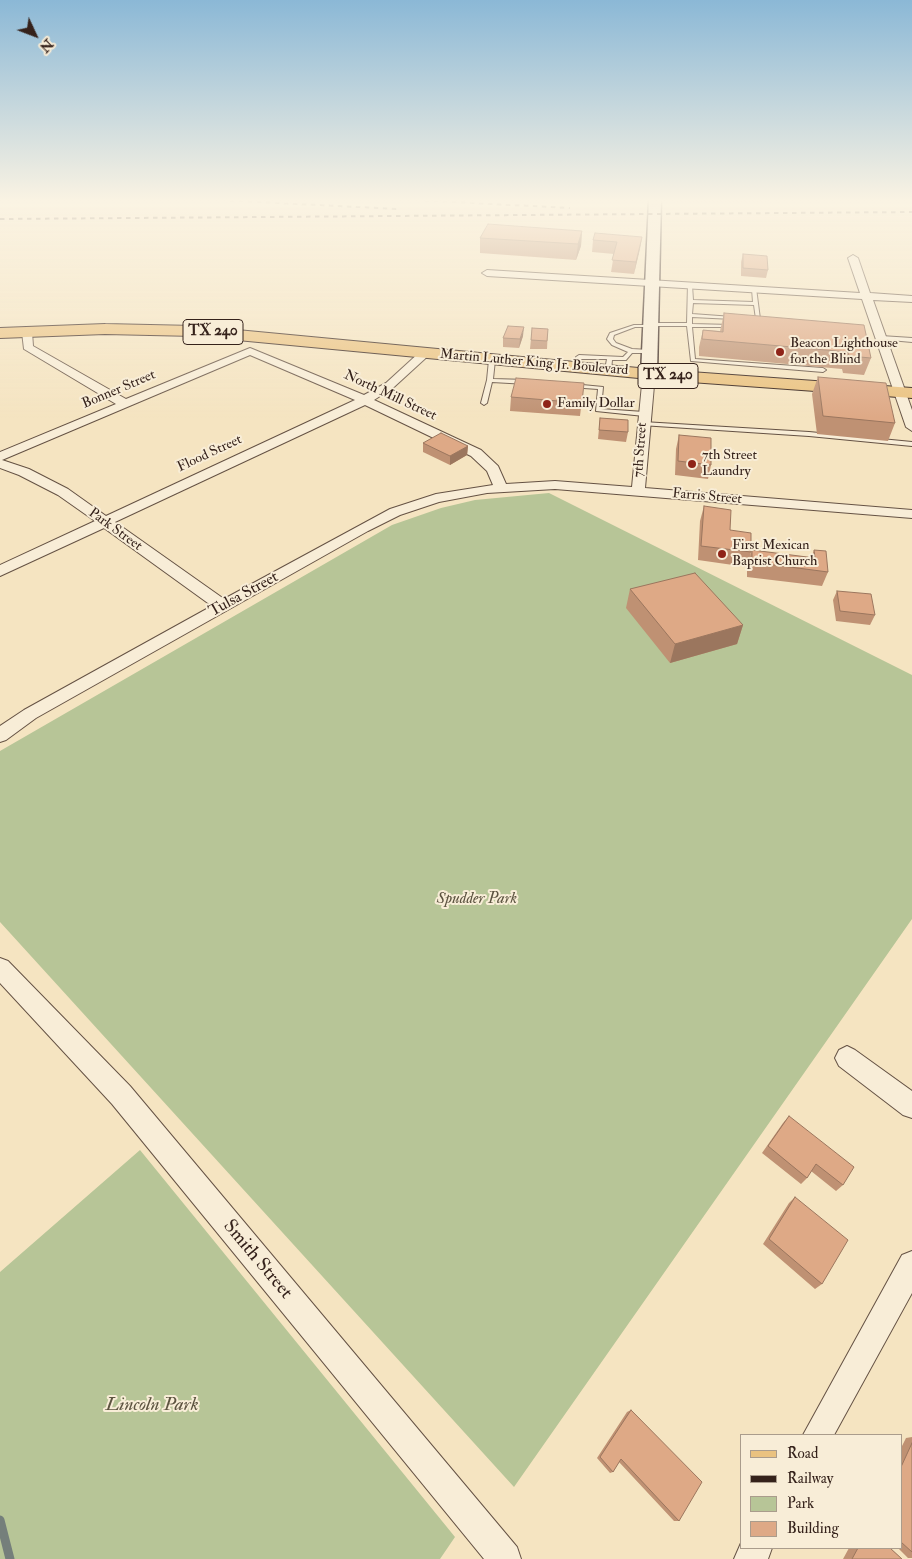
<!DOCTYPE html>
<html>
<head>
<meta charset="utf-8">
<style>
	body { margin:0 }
	#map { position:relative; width:912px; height:1559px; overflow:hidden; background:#f5e4c1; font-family:"IM FELL Double Pica",serif }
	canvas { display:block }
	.legend { position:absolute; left:740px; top:1434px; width:162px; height:115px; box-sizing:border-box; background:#f8edd7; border:1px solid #aa9c8c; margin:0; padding:6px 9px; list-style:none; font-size:15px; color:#35221b }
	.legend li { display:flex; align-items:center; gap:10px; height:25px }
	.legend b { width:25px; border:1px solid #aa9c8c }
	.north { position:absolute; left:10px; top:10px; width:50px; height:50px; -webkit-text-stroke:4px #f8edd7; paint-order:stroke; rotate:133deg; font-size:14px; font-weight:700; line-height:20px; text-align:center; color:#35221b }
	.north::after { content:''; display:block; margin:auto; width:18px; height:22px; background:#35221b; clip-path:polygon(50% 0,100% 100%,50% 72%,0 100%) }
</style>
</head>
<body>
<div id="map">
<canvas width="912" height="1559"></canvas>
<ul class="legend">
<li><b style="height:6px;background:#eac280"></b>Road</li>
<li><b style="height:6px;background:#35221b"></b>Railway</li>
<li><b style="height:14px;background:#b7c597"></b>Park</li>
<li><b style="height:14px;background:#dea986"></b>Building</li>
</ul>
<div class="north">N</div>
</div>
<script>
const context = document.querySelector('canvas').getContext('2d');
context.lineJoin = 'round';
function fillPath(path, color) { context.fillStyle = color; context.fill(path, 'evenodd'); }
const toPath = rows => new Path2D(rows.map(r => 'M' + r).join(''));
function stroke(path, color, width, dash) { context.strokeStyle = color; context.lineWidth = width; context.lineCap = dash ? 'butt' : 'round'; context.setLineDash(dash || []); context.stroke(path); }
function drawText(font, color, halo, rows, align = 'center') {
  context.font = font + ' "IM FELL Double Pica",serif'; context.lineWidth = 4; context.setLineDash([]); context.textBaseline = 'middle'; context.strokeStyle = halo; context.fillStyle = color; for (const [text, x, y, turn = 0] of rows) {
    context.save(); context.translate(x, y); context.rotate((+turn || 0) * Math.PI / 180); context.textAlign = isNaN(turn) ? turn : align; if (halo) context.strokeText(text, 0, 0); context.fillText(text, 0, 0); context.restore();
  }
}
fillPath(toPath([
	[549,493,912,675,912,919,514,1487,0,922,0,751,392,525,441,508,475,500],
	[140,1150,455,1537,440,1559,0,1559,0,1272]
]), '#b7c597');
stroke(toPath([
	[0,1520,10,1559]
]), '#757f7b', 9);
const lane = toPath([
	[688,284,692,285,693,300,753,302,752,289,756,288,760,319,755,325,751,324,756,319,754,305,693,303,692,314,733,317,735,318,733,319,692,317,692,324,731,325,733,326,731,327,692,327,695,359,823,368,826,370,823,372,691,361,687,326,653,326,651,327,635,327,614,335,613,339,616,343,632,349,649,350,651,351,651,353,632,353,626,360,612,360,611,370,608,372,605,370,607,359,581,359,580,367,575,368,576,357,579,355,623,357,628,352,612,345,607,339,610,333,634,325,649,325,651,323,687,323,688,284],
	[881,336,912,338,912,342,879,339,878,338,881,336],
	[492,358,495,360,493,379,527,380,530,382,527,384,492,382,487,403,484,405,481,403,487,380,489,360,492,358],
	[572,384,603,387,601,409,644,412,647,414,644,416,596,411,598,389,570,387,570,385,572,384],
	[643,422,809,432,912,442,912,446,809,436,641,425,641,423,643,422]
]);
const street = toPath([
	[853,255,858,258,870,293,912,296,912,302,873,300,912,410,912,431,906,427,862,299,487,276,482,273,487,270,860,293,848,258,853,255],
	[27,329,32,332,33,346,126,399,250,348,364,395,386,383,421,351,429,351,429,355,394,387,374,400,481,450,498,466,506,484,555,481,632,487,643,374,649,371,655,374,645,488,912,510,912,518,555,489,487,493,439,502,400,515,368,531,36,718,6,740,0,742,0,726,24,710,212,606,104,528,0,576,0,565,95,521,58,495,19,475,0,468,0,452,116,404,24,349,22,332,27,329],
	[250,355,355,400,106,516,68,489,29,469,2,460,250,355],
	[365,405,471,456,487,471,493,485,436,494,390,509,224,599,115,522,365,405],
	[0,958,8,961,130,1086,517,1547,521,1559,484,1559,112,1104,0,983,0,958],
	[847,1046,855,1050,912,1091,912,1118,903,1115,839,1066,835,1058,839,1050,847,1046],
	[912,1251,912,1293,834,1435,803,1435,902,1255,912,1251],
	[741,1543,741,1548,772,1548,768,1559,734,1559,741,1543]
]);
const secondary = toPath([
	[649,200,661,200,657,374,649,379,641,374,649,200]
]);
const primary = toPath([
	[105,324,195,326,649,369,912,388,912,398,649,379,195,336,105,334,0,338,0,328,105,324]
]);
stroke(lane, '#655244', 2);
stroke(street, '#655244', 2);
stroke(secondary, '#35221b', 3);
stroke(primary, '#35221b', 2);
fillPath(lane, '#f8edd7');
fillPath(street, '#f8edd7');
fillPath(secondary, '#f8edd7');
fillPath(primary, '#eac280');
stroke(toPath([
	[221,200,397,209],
	[416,200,570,208],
	[0,219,912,212]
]), '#35221b', 2, [4.5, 4.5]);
fillPath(toPath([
	[675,200,769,200,768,202,677,202],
	[582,231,581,246,576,260,480,253,480,238],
	[642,237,634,274,611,272,614,254,592,252,593,240],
	[743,254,768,270,766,278,741,276,741,262],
	[724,313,871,358,864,375,843,373,842,369,699,356,699,347,703,330,720,331],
	[532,328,548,329,547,349,530,349],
	[523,336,519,348,503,347,503,338],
	[818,377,895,423,888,441,817,434,812,394],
	[584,383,580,416,510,411,511,397],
	[600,418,628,432,626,442,598,439],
	[679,435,711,465,708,479,675,475,676,449],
	[423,443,468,446,467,455,450,465,423,452],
	[704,506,730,530,751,552,747,567,698,560,700,521],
	[752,550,811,558,814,550,828,572,822,586,747,577,747,565],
	[630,589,743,625,737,644,670,663,626,608],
	[837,591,875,615,870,625,836,621,833,600],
	[789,1116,843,1185,836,1191,811,1171,807,1178,801,1184,762,1153,783,1123],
	[795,1197,822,1284,815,1289,763,1244,789,1203],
	[631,1410,679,1521,674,1521,619,1462,613,1472,610,1473,597,1458,627,1412],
	[912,1437,912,1558,908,1558,898,1548,901,1548,901,1448,906,1438],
	[849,1548,890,1548,902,1559,843,1559]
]), '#bf9173');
fillPath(toPath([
	[582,231,581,246,576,260,578,244],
	[642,237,640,249,634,274,636,262],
	[524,327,523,336,519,348,520,339],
	[468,446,467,455,450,465,450,456],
	[743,625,737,644,670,663,675,644]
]), '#9b765e');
const building = toPath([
	[488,224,582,231,578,244,480,238,488,224],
	[595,233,642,237,636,262,612,260,617,242,593,240,595,233],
	[743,254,767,256,768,270,743,268,743,254],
	[724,313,864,325,871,358,849,356,848,352,702,339,703,330,723,332,724,313],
	[508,326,524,327,520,339,503,338,508,326],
	[532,328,548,329,547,341,531,340,532,328],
	[818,377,886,383,895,423,823,416,818,377],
	[516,378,584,383,582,403,511,397,516,378],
	[600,418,628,420,628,432,599,430,600,418],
	[441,433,468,446,450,456,423,443,441,433],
	[679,435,711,438,711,465,678,461,679,435],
	[704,506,731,510,730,530,751,533,751,552,701,546,704,506],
	[752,550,815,558,814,550,826,551,828,572,752,562,752,550],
	[695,573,743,625,675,644,630,589,695,573],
	[837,591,871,594,875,615,840,611,837,591],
	[789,1116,854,1167,843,1185,816,1164,807,1178,768,1146,789,1116],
	[795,1197,848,1240,822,1284,769,1239,795,1197],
	[631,1410,702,1482,679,1521,621,1459,613,1472,600,1457,631,1410],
	[912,1443,912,1552,901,1542,901,1467,912,1443],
	[858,1548,890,1548,902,1559,852,1559,858,1548]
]);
fillPath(building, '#dea986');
stroke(building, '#9b765e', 1);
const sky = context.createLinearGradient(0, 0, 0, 418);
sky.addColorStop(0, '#8bb8d6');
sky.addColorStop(0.48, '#faf3e3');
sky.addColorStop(1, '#faf3e300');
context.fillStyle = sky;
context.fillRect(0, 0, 912, 418);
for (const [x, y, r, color] of [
	[780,352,5,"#8f2418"],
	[547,404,5,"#8f2418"],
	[692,464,5,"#8f2418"],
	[722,554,5,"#8f2418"]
]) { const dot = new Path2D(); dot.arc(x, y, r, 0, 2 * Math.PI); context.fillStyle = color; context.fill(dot); stroke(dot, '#f8edd7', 2); }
drawText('14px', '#35221b', '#f8edd7', [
	["Beacon Lighthouse",790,344],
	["for the Blind",790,360],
	["Family Dollar",557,404],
	["7th Street",702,456],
	["Laundry",702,472],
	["First Mexican",732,546],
	["Baptist Church",732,562]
], 'left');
drawText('14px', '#35221b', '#f8edd7', [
	["Martin Luther King Jr. Boulevard",534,363,5],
	["Bonner Street",119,390,-23],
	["North Mill Street",390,396,25],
	["7th Street",641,450,-86],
	["Flood Street",210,454,-25],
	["Farris Street",707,497,5],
	["Park Street",115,530,36]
]);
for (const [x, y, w] of [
	[213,332,60],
	[668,376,60]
]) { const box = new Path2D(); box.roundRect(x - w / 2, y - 12.5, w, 25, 4); context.fillStyle = '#f8edd7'; context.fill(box); stroke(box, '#35221b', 1); }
drawText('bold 15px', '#35221b', null, [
	["TX 240",213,332],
	["TX 240",668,376]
]);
drawText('16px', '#35221b', '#f8edd7', [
	["Tulsa Street",244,595,-29]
]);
drawText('italic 16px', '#5c5340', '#f8edd7', [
	["Spudder Park",477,900]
]);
drawText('19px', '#35221b', '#f8edd7', [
	["Smith Street",257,1260,50]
]);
drawText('italic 19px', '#5c5340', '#f8edd7', [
	["Lincoln Park",152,1406]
]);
</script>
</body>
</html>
